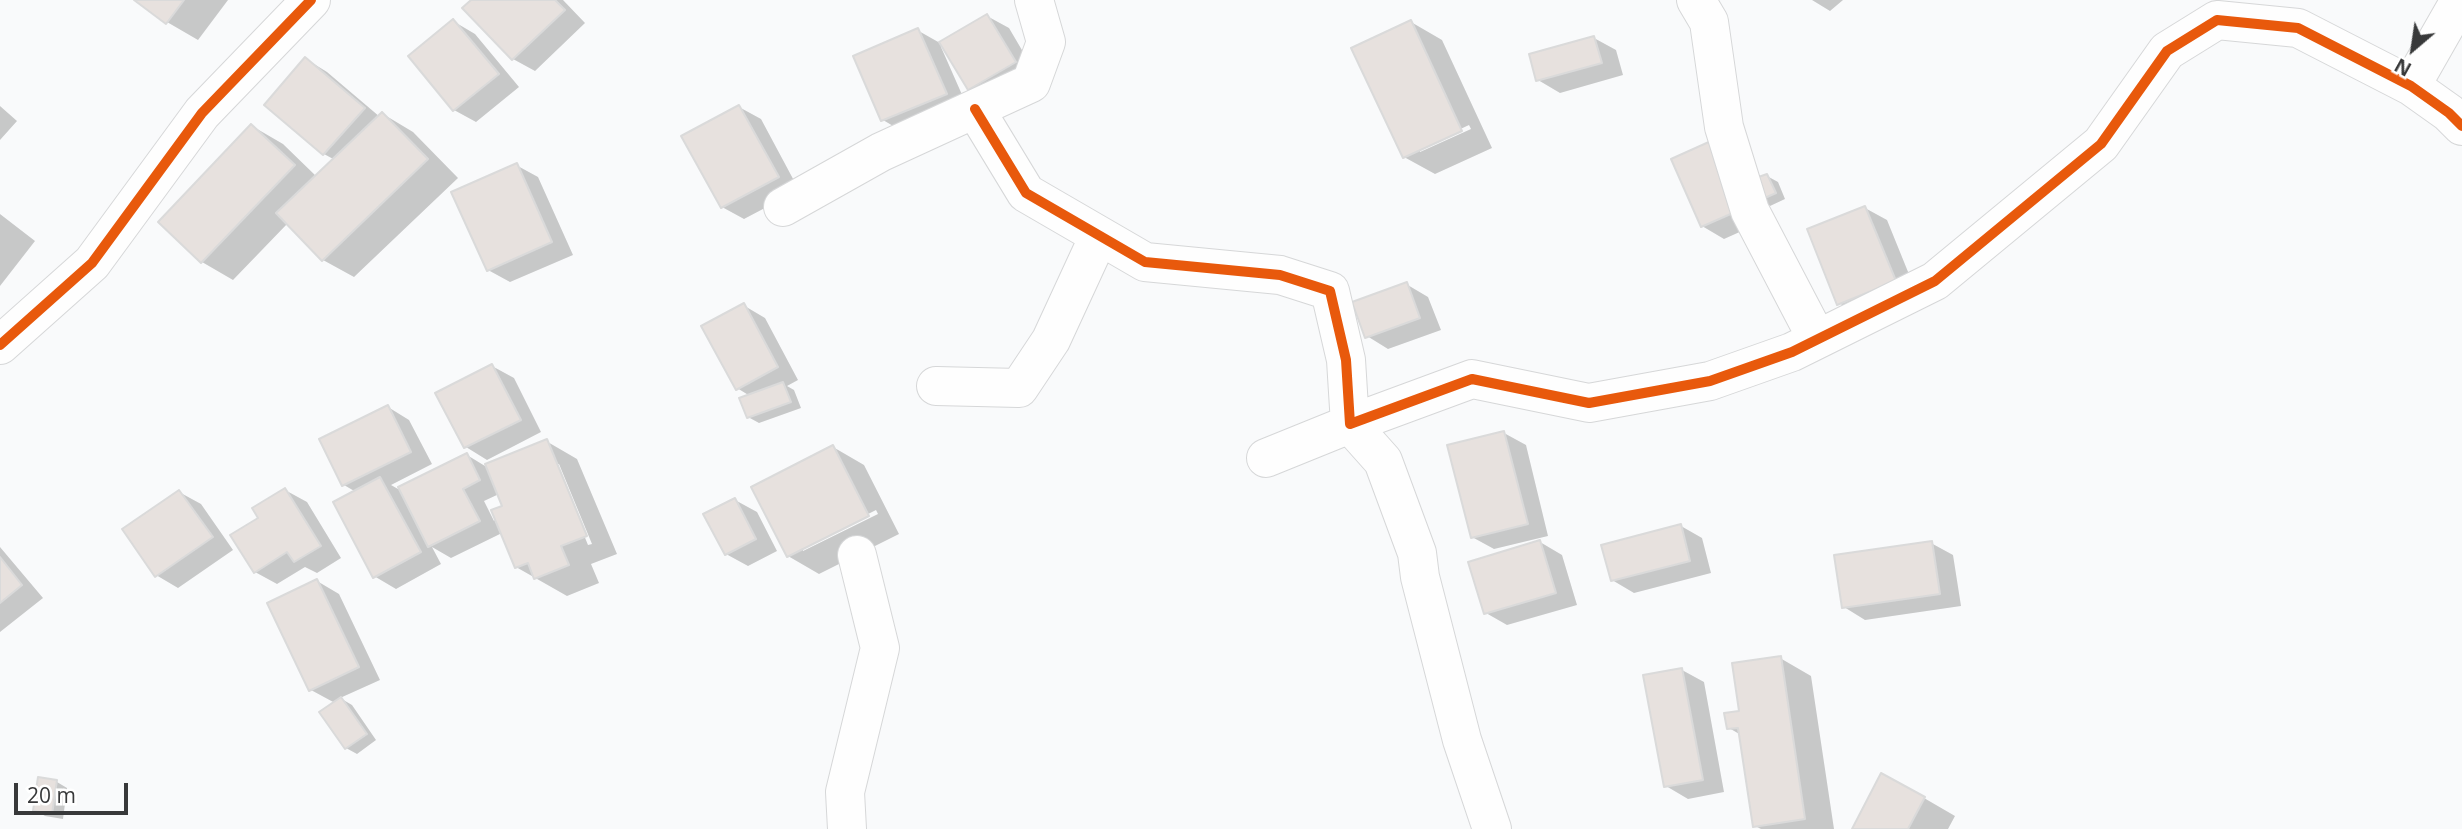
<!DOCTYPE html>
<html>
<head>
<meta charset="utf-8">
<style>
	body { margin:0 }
	#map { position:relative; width:2462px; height:829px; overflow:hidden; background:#f9fafb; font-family:"Open Sans",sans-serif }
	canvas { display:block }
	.north { position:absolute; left:2378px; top:14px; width:70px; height:70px; -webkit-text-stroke:5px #fff; paint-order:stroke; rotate:209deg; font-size:19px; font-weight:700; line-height:28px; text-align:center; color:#38393a }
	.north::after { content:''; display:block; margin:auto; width:24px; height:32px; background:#38393a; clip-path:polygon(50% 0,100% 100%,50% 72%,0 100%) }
	.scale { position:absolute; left:14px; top:783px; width:114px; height:32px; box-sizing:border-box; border:4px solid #38393a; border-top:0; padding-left:9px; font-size:21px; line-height:24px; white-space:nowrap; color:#38393a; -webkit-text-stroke:5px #fff; paint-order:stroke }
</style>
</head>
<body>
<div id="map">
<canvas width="2462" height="829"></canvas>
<div class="north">N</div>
<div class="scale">20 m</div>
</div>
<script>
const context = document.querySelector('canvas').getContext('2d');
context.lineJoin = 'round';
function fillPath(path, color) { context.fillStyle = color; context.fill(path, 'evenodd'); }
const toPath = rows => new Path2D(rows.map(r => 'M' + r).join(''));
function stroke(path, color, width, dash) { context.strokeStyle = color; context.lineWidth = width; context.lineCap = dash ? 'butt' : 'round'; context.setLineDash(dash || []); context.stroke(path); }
fillPath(toPath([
	[137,0,228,0,198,40,167,22],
	[474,0,563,0,585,23,535,71,513,59],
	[1812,0,1843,0,1830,11],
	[987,16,1009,28,1036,74,991,101,969,89,943,46,941,47,967,106,905,133,883,120,855,57,917,30,940,43],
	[453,21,475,34,519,87,476,122,454,110],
	[1411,22,1442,40,1492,148,1435,174,1404,157],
	[1469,125,1471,129,1420,152,1420,148],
	[1594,38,1616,50,1623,75,1560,93,1538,80],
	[306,59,327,72,380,117,383,114,413,132,458,178,354,277,323,260,288,223,233,280,202,262,160,222,252,126,283,144,317,177,335,160,324,154,266,104],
	[0,106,17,121,0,140],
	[739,107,761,119,799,190,744,219,722,207],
	[1733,156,1762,222,1724,239,1702,226],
	[516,165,538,177,573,255,510,282,488,270],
	[1767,176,1778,182,1785,199,1770,206,1760,199],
	[1865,208,1887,220,1917,294,1860,316,1839,303],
	[0,214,35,241,0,286],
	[1406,284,1428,297,1441,330,1388,349,1367,336],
	[743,305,765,318,798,380,787,386,794,390,801,408,759,423,748,417,750,396,737,388],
	[492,366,514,378,541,432,487,460,466,447],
	[388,407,409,420,432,464,391,485,398,489,467,455,485,466,546,441,577,459,617,554,591,564,599,583,567,596,516,567,502,533,451,558,432,547,441,564,396,589,374,576,356,492,344,485],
	[555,464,559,464,592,544,588,545],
	[499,494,505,507,494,521,484,501],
	[1504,433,1526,445,1548,536,1494,549,1472,537],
	[833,447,864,465,899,534,819,574,788,556],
	[876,510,878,514,803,551,803,547],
	[285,490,307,502,341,558,317,573,305,567,277,584,255,572,260,519],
	[179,492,201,504,233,550,178,588,156,575],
	[735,500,757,512,777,551,748,566,726,554],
	[1681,526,1702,538,1711,573,1634,593,1612,580],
	[1540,542,1562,555,1577,605,1507,625,1486,613],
	[1931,543,1953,555,1961,606,1865,620,1844,607],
	[0,547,43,598,0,632],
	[317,581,339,594,380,680,340,698,352,705,376,740,357,754,346,748,335,703,311,690],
	[1780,658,1811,676,1834,829,1761,829,1755,826,1741,735,1729,728],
	[1682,670,1704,682,1724,792,1688,799,1666,786],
	[39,779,57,782,67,788,63,819,45,816,35,810],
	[1924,798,1955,816,1948,829,1854,829]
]), '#0003');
const building = toPath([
	[134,0,184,0,166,24,134,0],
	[471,0,555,0,565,10,512,60,462,8,471,0],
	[987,14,1016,62,968,90,939,42,987,14],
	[453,19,499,74,453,111,408,56,453,19],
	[1411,20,1462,131,1403,158,1351,48,1411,20],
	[918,28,947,94,881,121,853,56,918,28],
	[1594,36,1602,63,1536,81,1529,54,1594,36],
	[305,57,365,108,323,155,264,105,305,57],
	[739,105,779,177,721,208,681,136,739,105],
	[382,112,428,159,322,261,276,213,382,112],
	[251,124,295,165,201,263,158,222,251,124],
	[1711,141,1742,209,1701,227,1671,159,1711,141],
	[517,163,552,242,487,271,451,192,517,163],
	[1767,174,1776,193,1758,201,1750,180,1767,174],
	[1865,206,1896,281,1837,305,1807,229,1865,206],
	[1407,282,1420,318,1365,338,1352,302,1407,282],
	[744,303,778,367,736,390,701,326,744,303],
	[492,364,521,420,464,448,435,393,492,364],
	[783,382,791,402,747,418,739,398,783,382],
	[388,405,411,452,342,486,319,439,388,405],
	[1504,431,1528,524,1471,538,1447,445,1504,431],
	[547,439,587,536,561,546,569,565,534,579,528,563,515,568,491,510,502,506,485,464,547,439],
	[833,445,869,516,787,557,751,487,833,445],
	[467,453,480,480,463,489,480,521,428,547,398,487,467,453],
	[380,477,421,552,373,578,333,502,380,477],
	[285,488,321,546,294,562,287,552,254,573,230,535,258,518,252,508,285,488],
	[179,490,213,537,155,577,122,529,179,490],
	[735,498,756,539,725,555,703,514,735,498],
	[1681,524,1690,561,1611,581,1601,545,1681,524],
	[1540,540,1556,593,1484,614,1468,562,1540,540],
	[1932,541,1940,594,1842,608,1834,555,1932,541],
	[0,557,22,585,0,603,0,557],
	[317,579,359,667,309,691,267,603,317,579],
	[1781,656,1805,819,1753,827,1738,728,1727,729,1724,713,1739,711,1732,663,1781,656],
	[1682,668,1703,780,1664,787,1643,675,1682,668],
	[341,697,367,734,345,749,319,712,341,697],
	[1881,773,1925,797,1908,829,1852,829,1881,773],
	[38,777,57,780,52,814,33,811,38,777]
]);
fillPath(building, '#e7e1de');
stroke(building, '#dadada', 2);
const minor = toPath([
	[1696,0,1709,22,1724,127,1750,211,1817,339],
	[2411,86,2455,9,2462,1],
	[975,109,1026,193,1145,262,1280,275,1330,291,1346,360,1350,424,1472,379,1589,403,1710,381,1792,352,1935,281,2101,144,2167,51,2217,20,2298,28,2411,86,2449,113,2462,126],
	[783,207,881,152,1031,83,1046,42,1034,0],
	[0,345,92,263,202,113,311,0],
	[936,386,1019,388,1051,340,1099,236],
	[1266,458,1350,424,1383,461,1417,553,1420,577,1462,740,1492,829],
	[847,829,845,792,880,648,857,555]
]);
stroke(minor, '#d6d7d8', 40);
stroke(minor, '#fefefe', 38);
stroke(toPath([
	[975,109,1026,193,1145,262,1280,275,1330,291,1346,360,1350,424,1472,379,1589,403,1710,381,1792,352,1935,281,2101,144,2167,51,2217,20,2298,28,2411,86,2449,113,2462,126],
	[0,345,92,263,202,113,311,0]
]), '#e8590c', 10);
</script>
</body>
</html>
